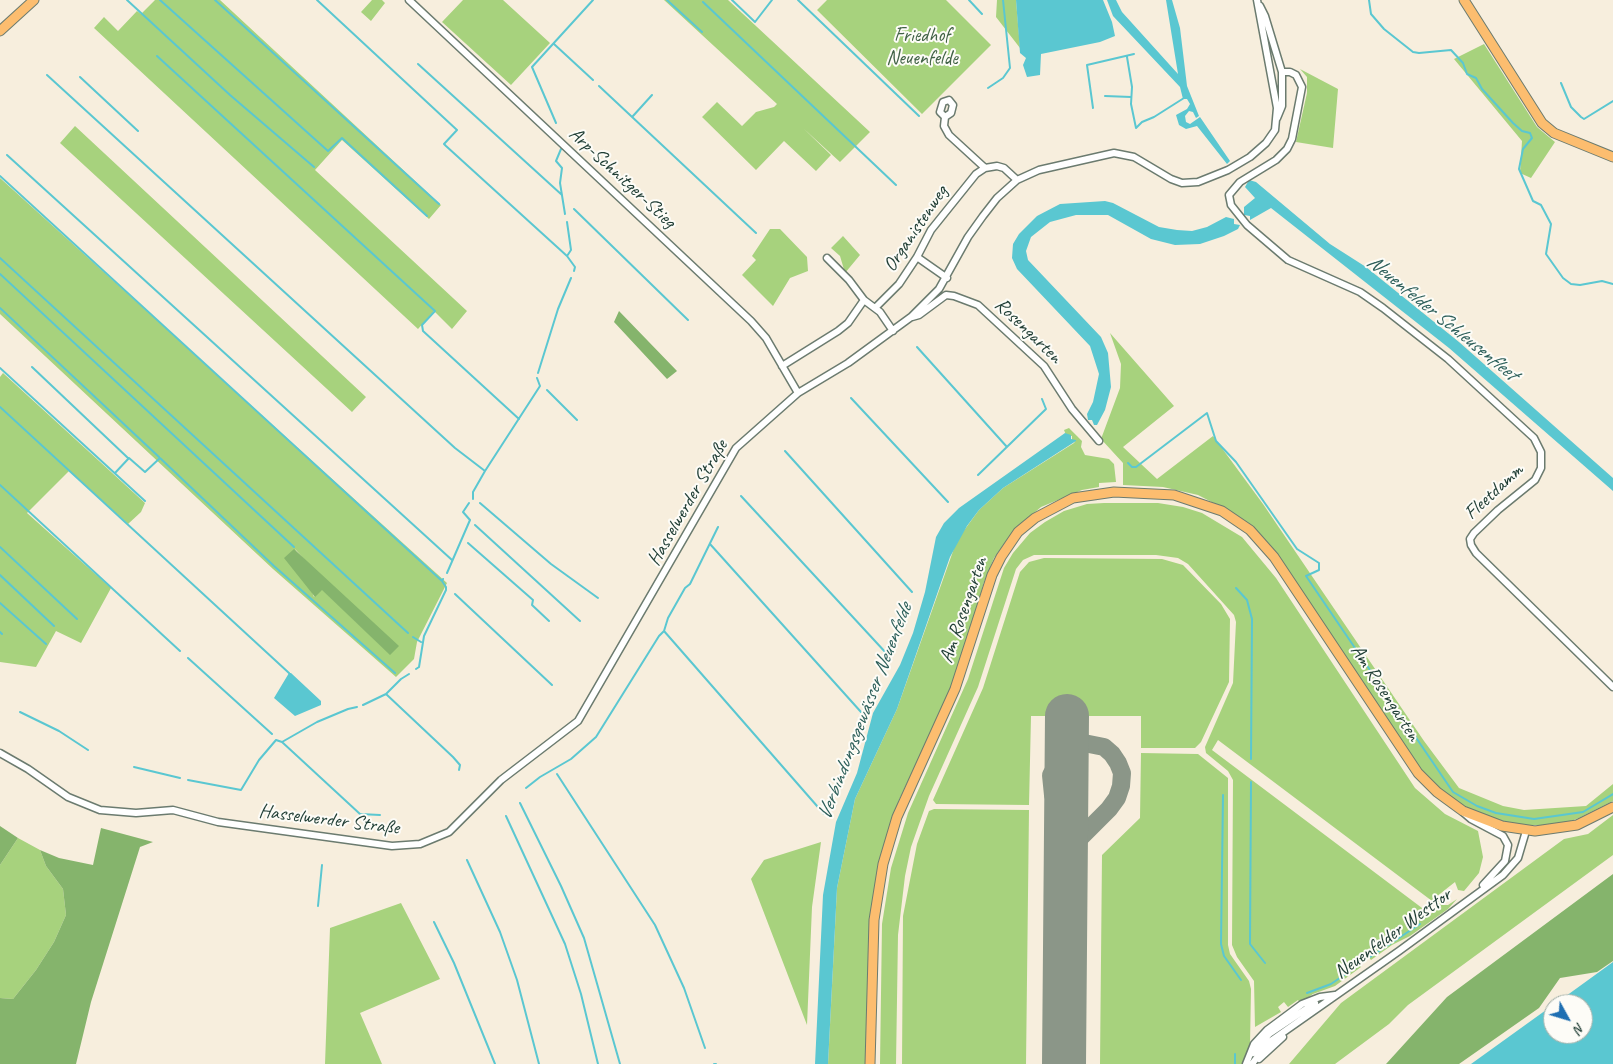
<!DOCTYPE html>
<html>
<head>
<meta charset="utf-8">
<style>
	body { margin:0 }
	#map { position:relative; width:1613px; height:1064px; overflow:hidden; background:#f7eedd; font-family:Caveat,sans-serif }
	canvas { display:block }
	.north { position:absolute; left:1543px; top:994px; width:50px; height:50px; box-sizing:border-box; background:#fdfcf7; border:1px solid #a4b0a9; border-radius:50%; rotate:129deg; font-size:14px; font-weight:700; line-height:20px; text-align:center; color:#1f3d34 }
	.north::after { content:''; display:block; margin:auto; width:18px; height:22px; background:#1f6fb2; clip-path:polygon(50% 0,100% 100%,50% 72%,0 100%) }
</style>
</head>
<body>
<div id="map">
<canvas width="1613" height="1064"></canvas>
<div class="north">N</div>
</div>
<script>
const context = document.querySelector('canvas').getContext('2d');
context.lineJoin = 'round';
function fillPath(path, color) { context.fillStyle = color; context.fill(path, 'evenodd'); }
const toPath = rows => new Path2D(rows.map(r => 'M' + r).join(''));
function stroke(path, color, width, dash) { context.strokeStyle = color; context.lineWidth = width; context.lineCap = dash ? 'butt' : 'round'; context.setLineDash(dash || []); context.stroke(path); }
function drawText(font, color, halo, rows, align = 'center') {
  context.font = font + ' Caveat,sans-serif'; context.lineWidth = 4; context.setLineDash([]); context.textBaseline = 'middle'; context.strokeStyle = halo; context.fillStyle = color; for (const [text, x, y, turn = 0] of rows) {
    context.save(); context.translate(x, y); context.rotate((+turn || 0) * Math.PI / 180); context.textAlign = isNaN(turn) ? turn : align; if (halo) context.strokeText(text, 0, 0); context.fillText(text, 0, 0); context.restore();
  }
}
fillPath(toPath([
	[155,0,220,0,441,205,429,219,342,140,315,170,467,311,452,329,434,311,418,329,94,28,104,17,118,31,137,11,141,14],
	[372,0,382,0,385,3,371,21,361,12],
	[463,0,503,0,550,43,511,85,442,22],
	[664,0,728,0,870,132,840,162,803,128,831,155,816,171,784,141,756,170,702,117,717,102,742,126,756,112,774,107,777,104],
	[827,0,946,0,991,45,922,114,817,10],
	[997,0,1016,0,1020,48,996,17],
	[1484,44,1537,127,1555,142,1531,178,1520,173,1522,141,1454,59],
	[1300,69,1338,89,1333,148,1296,142,1307,93,1307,77],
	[75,126,366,397,352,412,60,143],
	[0,178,447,583,417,642,414,659,396,677,273,569,0,314],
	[295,549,390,654,322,589,314,597],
	[770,229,780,229,807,257,808,271,790,278,773,306,742,275,756,260,752,256],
	[843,236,860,255,845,273,840,256,831,248],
	[1110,333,1174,406,1123,447,1157,479,1213,436,1263,504,1424,741,1459,788,1503,806,1524,810,1586,806,1613,784,1613,801,1579,818,1568,822,1553,825,1515,825,1474,811,1452,799,1431,782,1419,767,1277,555,1259,534,1233,513,1198,495,1163,487,1123,485,1123,463,1101,439,1120,388,1121,364],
	[3,373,145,503,141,512,128,524,69,471,27,513,111,588,81,643,56,631,36,667,0,662,0,377],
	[1069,428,1082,441,1081,447,1085,455,1109,459,1114,464,1116,482,1099,483,1099,487,1082,490,1041,507,1013,531,994,558,984,582,964,653,943,706,899,800,878,865,870,916,866,1064,828,1064,837,888,855,799,897,709,957,540,979,510,1003,488,1074,443,1076,440,1072,440,1072,436,1066,435,1064,430],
	[1104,503,1158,503,1183,507,1202,513,1242,537,1276,578,1415,788,1445,814,1478,831,1483,857,1479,873,1464,891,1458,890,1455,882,1436,897,1443,905,1448,905,1457,899,1448,909,1410,936,1392,945,1371,960,1366,954,1357,961,1361,967,1335,986,1313,994,1300,1003,1298,1000,1288,1007,1284,1002,1278,1007,1281,1012,1255,1027,1254,981,1237,957,1232,945,1233,780,1228,771,1206,753,1205,747,1233,683,1236,622,1234,615,1188,564,1178,558,1156,555,1034,555,1023,560,1016,569,978,687,929,796,911,847,905,876,898,935,896,1064,880,1064,882,924,891,868,908,813,968,679,1004,568,1013,553,1030,533,1045,522,1064,511,1087,504],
	[1218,740,1440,907,1440,908,1430,914,1212,750],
	[1044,558,1162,559,1183,565,1221,604,1230,619,1229,682,1201,742,1195,748,1141,748,1141,716,1031,716,1029,805,936,804,933,800,983,688,1020,572,1029,562],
	[1141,753,1198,754,1228,778,1228,945,1230,954,1249,981,1251,989,1250,1045,1243,1064,1100,1064,1102,855,1140,818],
	[934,809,1029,810,1026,1064,902,1064,903,916,917,844,929,811],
	[1613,815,1613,855,1408,1005,1389,1024,1335,1064,1289,1064,1341,1003,1564,839,1588,834],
	[18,838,40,850,46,866,63,889,66,915,54,942,36,970,13,999,0,998,0,865],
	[821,842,812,907,807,1025,751,879,764,860],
	[401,903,440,979,360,1013,382,1064,325,1064,330,928]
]), '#a7d27d');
fillPath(toPath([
	[619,311,677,371,667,379,614,322],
	[294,549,399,646,390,655,322,590,315,597,284,558],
	[0,826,18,838,0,865],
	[101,828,153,842,140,847,91,1002,76,1064,0,1064,0,998,13,999,36,970,54,942,66,915,63,889,46,866,40,850,59,858,93,865],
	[1613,874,1613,961,1597,972,1560,978,1539,1008,1459,1064,1386,1064,1447,997]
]), '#85b46c');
fillPath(toPath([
	[1016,0,1103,0,1112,22,1115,36,1100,42,1041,54,1040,75,1027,77,1023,65,1026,58,1020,53],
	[1107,0,1116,0,1122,12,1178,74,1166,0,1172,0,1180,28,1187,86,1199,116,1196,118,1193,112,1189,111,1185,116,1186,122,1190,124,1200,117,1230,161,1227,164,1197,126,1186,129,1179,125,1176,115,1187,109,1190,104,1187,99,1183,99,1180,87,1113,16],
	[1249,180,1256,182,1330,244,1366,267,1459,342,1613,478,1613,491,1449,348,1271,208,1250,220,1250,216,1244,215,1244,207,1255,198,1245,187],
	[1105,201,1113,203,1159,227,1177,230,1192,231,1207,227,1226,217,1234,219,1234,224,1240,225,1238,229,1224,236,1200,244,1175,245,1151,239,1108,215,1076,215,1050,222,1031,237,1026,251,1028,260,1101,337,1108,353,1111,387,1105,410,1097,425,1094,425,1092,420,1088,420,1087,414,1093,402,1099,374,1090,346,1017,269,1012,258,1013,244,1019,234,1037,216,1060,204],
	[1065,433,1071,435,1071,439,1076,440,1076,441,1003,488,979,510,967,526,950,557,897,709,855,799,837,888,828,1064,815,1064,823,895,836,822,857,773,873,713,900,665,913,633,925,592,936,537,944,523,959,508],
	[289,673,291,673,321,701,321,705,295,716,274,698],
	[1613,962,1613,1064,1471,1064,1553,1005,1553,1034,1583,1034,1583,1004,1555,1004]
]), '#5ac7d1');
stroke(toPath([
	[127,0,230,95,314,167],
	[160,0,328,151,342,138,427,216],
	[215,0,439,204],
	[317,0,457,130,444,144,446,146,567,256,575,267,574,271],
	[667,0,702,32],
	[732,0,755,22,772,0],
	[798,0,919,116],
	[969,0,982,14],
	[1369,0,1371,14,1384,29,1413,52,1419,53,1451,50,1463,63,1467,74,1476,78,1482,89,1513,123,1522,131,1530,133,1532,138,1523,149,1519,169,1533,201,1541,205,1551,224,1546,254,1563,278,1571,284,1580,285,1602,281,1613,284],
	[703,2,896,185],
	[554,44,593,80],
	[157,56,435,311,422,325,423,331,519,419],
	[1127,57,1132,87,1131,104,1136,128,1142,122,1154,117,1184,98],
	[418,64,562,195],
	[47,75,455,448,485,471],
	[80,77,138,131],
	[1561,83,1571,107,1581,117,1584,119,1613,101],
	[599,86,756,233],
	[988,88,1003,78,1010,68,1003,0],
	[1105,96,1131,97],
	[1093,108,1087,65,1134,54],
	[633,116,652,95],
	[556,123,532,67,593,0],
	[561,149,556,161,562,168,560,183,565,214],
	[7,155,452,560],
	[0,176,442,581],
	[574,209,688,320],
	[567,256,571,250,567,222],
	[0,258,408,633],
	[0,274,294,547],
	[0,308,159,457],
	[917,347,1007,447],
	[32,367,128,458],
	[0,368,145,501],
	[538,373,558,309,571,278],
	[547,390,577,420],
	[851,398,948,502],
	[0,407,289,673],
	[785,451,912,592],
	[1128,463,1132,467,1136,467,1207,413,1216,441,1236,462,1297,549,1319,563,1319,570,1306,576,1453,792,1477,806,1496,813,1534,819,1583,812,1613,794],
	[115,473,129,458,145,472,160,458,274,566,395,673],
	[978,475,1046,409,1042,399],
	[0,485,180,651],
	[741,496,887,654],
	[473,499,473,492,485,471,540,386,537,378],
	[480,503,551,564,598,598],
	[475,525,580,621],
	[468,543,533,600,532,605,549,621],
	[710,544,861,712],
	[0,547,77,619],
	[447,573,470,520,463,512,469,503],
	[0,575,54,626],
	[1236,588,1247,600,1252,619,1251,759],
	[455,594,552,685],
	[0,603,46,644],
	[664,631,824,814],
	[0,632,2,634],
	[413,637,421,642],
	[188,658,272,734],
	[416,669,419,667,424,636,446,590,446,587,442,581,443,579],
	[386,694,453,757,460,765,459,770],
	[363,705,386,694,401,679,409,674],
	[20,712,59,731,88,750],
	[282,742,360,814,380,815],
	[134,767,180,778],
	[557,774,655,925,684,988,705,1048],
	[188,780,241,790,259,760,276,740,282,742,317,722,348,709,357,707],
	[1251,782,1250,944,1265,963],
	[526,788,540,777,571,759,596,737,659,636,664,631,668,618,685,588,690,584,718,527],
	[1223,795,1221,944,1224,956,1241,980],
	[520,803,561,886,584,938,620,1064],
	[506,816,565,944,581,994,598,1064],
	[467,860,500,932,517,980,539,1064],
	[318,906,322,865],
	[434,922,454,963,495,1064],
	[1370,957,1420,924],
	[1307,993,1331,984,1359,965],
	[714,1064,716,1064],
	[1235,1064,1235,1054]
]), '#5ac7d1', 2);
stroke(toPath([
	[1067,865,1068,856,1078,840,1109,809,1117,798,1121,786,1122,773,1118,763,1112,754,1104,747,1084,743,1076,746,1061,757,1051,775,1053,795,1063,816,1067,861]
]), '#8b9688', 18);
stroke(toPath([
	[1064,1064,1067,716]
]), '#8b9688', 44);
const minor = toPath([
	[409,0,751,321,766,338,798,393],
	[1260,6,1265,16,1282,72,1282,106,1277,118],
	[1282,72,1290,72,1296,75,1302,87,1292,139,1287,149,1276,160,1240,182,1229,195,1231,205,1247,225,1288,260,1360,292,1383,308,1448,359,1534,438,1541,452,1541,468,1535,480,1498,510,1474,533,1470,539,1471,545,1476,553,1613,687],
	[945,117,951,113,953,105,949,100,943,102,940,112,945,117,944,126,949,135,985,168],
	[917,257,947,278],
	[827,258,849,280,864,300,880,312,893,331],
	[875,308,899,284,917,257,931,230,976,174,985,168,997,166,1004,168,1017,180],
	[912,317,919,315,946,295,954,296,978,305,1044,366,1072,409,1099,441],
	[782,366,838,331,848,323,864,300],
	[0,753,28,769,68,797,100,810,136,813,173,810,218,822,392,846,420,844,449,832,501,780,578,721,736,448,798,393,848,363,911,317,939,289,968,237,983,216,997,198,1017,180,1039,170,1114,153,1134,157,1171,179,1182,183,1198,182,1228,170,1250,157,1266,143,1275,130,1277,108,1257,0],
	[1464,813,1471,819,1503,836,1508,845,1505,861,1483,885],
	[1253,1053,1269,1034,1315,1003],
	[1259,1059,1283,1037],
	[1246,1064,1254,1044,1267,1030,1302,1004,1320,997,1335,995],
	[1252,1064,1268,1043,1399,951,1503,875,1518,858,1526,831]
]);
const major = toPath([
	[1464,0,1542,123,1554,133,1613,157],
	[0,31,34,0],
	[870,1064,874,920,883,864,897,817,955,689,992,575,1001,557,1018,532,1035,518,1073,498,1114,492,1174,495,1222,511,1250,530,1274,557,1418,773,1437,792,1463,811,1502,826,1535,831,1577,825,1613,807]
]);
stroke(minor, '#6b7b6f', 9);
stroke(major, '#6b7b6f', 11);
stroke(minor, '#fff', 6);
stroke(major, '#fcbd6f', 9);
drawText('20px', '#416246', '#fdfcf7', [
	["Friedhof",922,36],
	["Neuenfelde",922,59]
]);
drawText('20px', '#1f3d34', '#fdfcf7', [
	["Arp-Schnitger-Stieg",622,178,43],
	["Organistenweg",916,229,-56],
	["Rosengarten",1028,331,44],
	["Fleetdamm",1494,492,-43],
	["Hasselwerder Straße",688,503,-60],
	["Am Rosengarten",964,610,-71],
	["Am Rosengarten",1385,693,57],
	["Hasselwerder Straße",329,820,7],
	["Neuenfelder Westtor",1393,934,-36]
]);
drawText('italic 21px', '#2e605b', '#fdfcf7', [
	["Neuenfelder Schleusenfleet",1442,318,39],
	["Verbindungsgewässer Neuenfelde",865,712,-69]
]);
</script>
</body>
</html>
